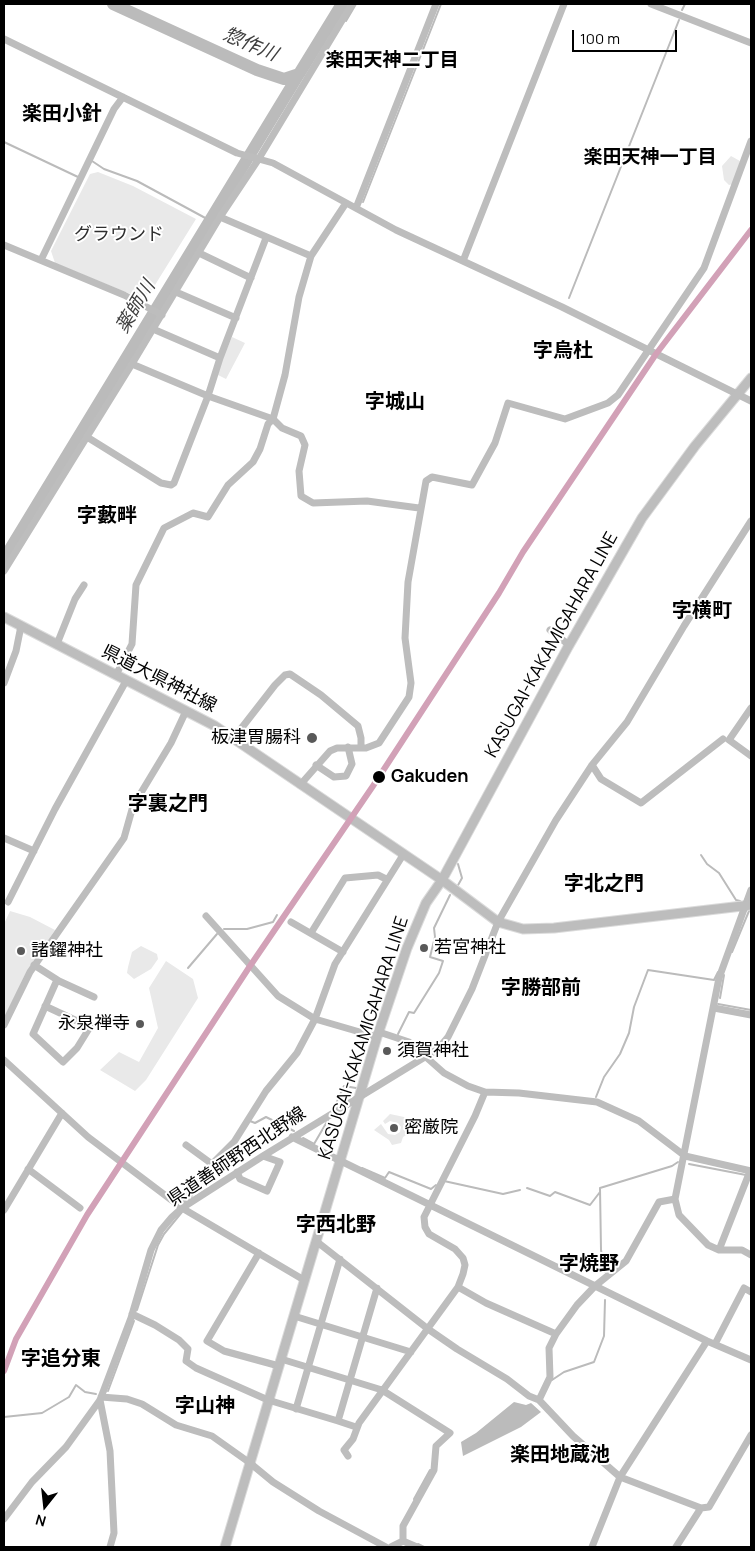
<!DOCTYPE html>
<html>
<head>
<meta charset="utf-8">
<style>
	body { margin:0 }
	#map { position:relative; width:755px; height:1551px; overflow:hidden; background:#fff; font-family:Manrope,sans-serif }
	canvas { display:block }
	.frame { position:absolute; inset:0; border:5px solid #000; pointer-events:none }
	.north { position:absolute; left:20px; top:1481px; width:50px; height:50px; -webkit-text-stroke:4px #fff; paint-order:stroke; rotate:196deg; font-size:14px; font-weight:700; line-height:20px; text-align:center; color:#000 }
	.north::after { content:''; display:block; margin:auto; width:18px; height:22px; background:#000; clip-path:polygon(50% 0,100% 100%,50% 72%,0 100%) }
	.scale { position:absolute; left:572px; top:30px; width:105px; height:22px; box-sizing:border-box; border:2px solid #000; border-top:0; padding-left:6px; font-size:15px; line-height:18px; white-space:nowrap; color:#000; -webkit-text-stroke:4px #fff; paint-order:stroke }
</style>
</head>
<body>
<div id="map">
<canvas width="755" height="1551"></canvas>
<div class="frame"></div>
<div class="north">N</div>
<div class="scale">100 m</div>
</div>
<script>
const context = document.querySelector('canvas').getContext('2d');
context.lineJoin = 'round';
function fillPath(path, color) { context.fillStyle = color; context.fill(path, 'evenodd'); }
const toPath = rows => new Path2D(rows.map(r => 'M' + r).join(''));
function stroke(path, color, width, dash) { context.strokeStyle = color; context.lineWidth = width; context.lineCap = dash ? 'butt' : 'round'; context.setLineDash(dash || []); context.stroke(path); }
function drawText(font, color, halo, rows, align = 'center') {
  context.font = font + ' Manrope,"Noto Sans JP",sans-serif'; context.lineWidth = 4; context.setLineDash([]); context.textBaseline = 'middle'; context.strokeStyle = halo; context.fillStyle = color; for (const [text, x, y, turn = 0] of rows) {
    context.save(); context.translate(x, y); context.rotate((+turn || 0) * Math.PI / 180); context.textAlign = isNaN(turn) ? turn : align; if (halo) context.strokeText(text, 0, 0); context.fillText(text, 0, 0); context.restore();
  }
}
fillPath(toPath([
	[731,156,740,161,733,184,729,185,724,180,722,166],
	[98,172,133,186,196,219,150,293,140,298,55,263,51,251,90,174],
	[232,337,245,343,226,379,216,374],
	[10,911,30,917,55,930,25,975,4,1018,4,924],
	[141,946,157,954,158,959,151,969,134,979,127,973,128,967,132,952],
	[166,961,193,979,198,998,146,1080,135,1091,100,1070,119,1052,139,1062,158,1028,149,988],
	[390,1114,404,1117,412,1126,411,1132,403,1137,401,1143,392,1145,389,1140,374,1130,381,1124,388,1134,395,1135,400,1132,401,1127,398,1123,390,1121,385,1124,383,1121]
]), '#e9e9e9');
fillPath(toPath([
	[514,1402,526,1405,531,1403,541,1412,521,1427,463,1456,461,1442,476,1433]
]), '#bbb');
stroke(toPath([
	[682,10,685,4],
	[346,21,356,4],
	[4,142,78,177],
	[92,161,104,169,137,181,209,220],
	[363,202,441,4],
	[569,298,679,20],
	[701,855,707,864,719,873,736,900,740,901],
	[457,887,462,878,458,864],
	[224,929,247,929,273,922,277,915],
	[732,952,749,911],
	[188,968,217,934],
	[720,998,724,975],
	[718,1004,751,1010],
	[398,1034,409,1012,414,1013,439,973,443,961,430,957,435,937,434,928,450,895],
	[596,1097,604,1077,620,1054,629,1033,634,1007,648,970,714,980,718,972],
	[336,1104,344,1086,356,1088],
	[250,1121,255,1123,266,1117,294,1131],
	[303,1138,314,1144],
	[314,1144,328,1120],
	[689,1164,746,1175],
	[362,1168,385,1178,389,1172,431,1189,436,1185],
	[444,1181,503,1194,520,1190],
	[527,1188,550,1196,555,1192,590,1205,600,1192],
	[605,1272,601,1250,600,1188,672,1166,678,1162],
	[137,1310,158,1245,164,1234,182,1212],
	[552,1380,564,1372,594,1362,604,1336,605,1300],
	[108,1391,134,1321],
	[4,1417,42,1413,69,1397,76,1385,85,1392,96,1394],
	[414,1499,430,1470],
	[418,1544,424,1547]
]), '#bbb', 2);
stroke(toPath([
	[113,4,257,70,284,79,299,74,342,4],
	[4,559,299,74]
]), '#bbb', 12);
const major = toPath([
	[4,617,215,726,442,880,498,922,523,929,554,928,751,905],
	[225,1547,377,1037,407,948,426,903,442,880,568,647,642,518,695,446,751,378]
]);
stroke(major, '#dbdbdb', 11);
stroke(toPath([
	[651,4,751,43],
	[4,39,237,153,273,163,396,230,562,307,751,401],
	[356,208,436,4],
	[220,217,311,256],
	[266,238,220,358,208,396,273,419,282,428,301,436,305,445,299,471,301,496,313,503,367,501,419,508],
	[4,245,124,295,162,315],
	[199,253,251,278],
	[41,260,114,109,123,97],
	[463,261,564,4],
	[176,292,236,318],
	[153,329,220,358],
	[87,437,161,483,171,485,174,483,208,396,132,364],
	[4,571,132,364,220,217,258,160,352,4],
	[550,630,569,645],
	[57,644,75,599,84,585],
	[116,675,132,644,136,585,164,528,193,513,208,517,228,485,253,462,260,449,268,424,273,419,285,375,299,297,311,256,346,203],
	[4,683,16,651,21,626],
	[751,708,729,740,751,756],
	[233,739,275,685,285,675,290,674,321,695,358,726,361,738,361,748],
	[316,765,334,777,346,776,352,764,348,747],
	[592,765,601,779,641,803,723,739],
	[300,785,330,751,337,748,366,748,379,743,409,697,411,683,405,638,408,582,426,481,432,477,472,485,495,443,508,403,565,419,608,403,618,395,704,268,751,141],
	[4,838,34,851],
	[751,890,719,978,675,1199,679,1215,708,1245,719,1250,742,1250,751,1255],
	[8,902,55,809,126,681],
	[206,916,278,996,315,1019,377,1037],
	[291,922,343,952],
	[311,933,345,878,378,875,386,879],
	[34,965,59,981,94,997],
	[45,1006,90,1027,77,1048,63,1062,33,1034,57,980],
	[714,1008,751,1015],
	[4,1025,30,972,124,838,133,806,171,743,186,711],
	[379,1032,409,1042,444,1073,468,1086,485,1092,519,1093,597,1102,639,1121,685,1156,751,1171],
	[4,1060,88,1137,182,1208,304,1280],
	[292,1137,707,1341,751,1360],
	[186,1145,212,1164],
	[28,1169,80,1208],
	[237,1172,240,1179,267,1191,280,1162,263,1156],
	[182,1208,196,1183,208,1168,234,1142,266,1091,297,1053,315,1019,335,964,403,855],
	[4,1210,62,1113],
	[316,1241,428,1329,457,1349,507,1379,529,1396,539,1400,573,1436,620,1477,701,1508,709,1507,751,1435],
	[719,1250,750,1171],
	[259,1253,207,1341,224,1351,279,1366],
	[458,1287,486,1303,556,1334],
	[132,1314,155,1325,179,1340,188,1349,186,1361,196,1368,268,1400,338,1421,377,1288],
	[294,1316,411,1352],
	[715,1344,744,1288,751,1292],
	[281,1359,382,1390,450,1433,436,1446,434,1470,403,1526,403,1541],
	[101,1397,127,1399,142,1404,176,1425,212,1436,250,1463,273,1482,319,1511,386,1547],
	[100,1400,110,1451,114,1533,110,1547],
	[539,1400,550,1377,549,1348,556,1334,577,1305,595,1286,626,1261,659,1202,675,1199],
	[296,1409,340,1259],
	[338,1421,356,1427],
	[348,1456,344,1450,353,1439,359,1423,458,1287,463,1274,465,1265,463,1258,455,1249,429,1234,425,1227,424,1217,475,1116,485,1092],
	[4,1519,32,1482,66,1447,100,1400,131,1318,151,1250,161,1230,172,1217,182,1208,263,1156,438,1049,448,1037,472,989,498,922,556,820,592,765,627,722,684,626,751,521],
	[391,1547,403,1541,417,1547],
	[592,1547,620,1477,707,1341],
	[676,1547,701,1508]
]), '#bdbdbd', 7);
stroke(major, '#bdbdbd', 9);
stroke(toPath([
	[4,1371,16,1339,87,1215,250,966,373,786,499,593,523,552,656,354,751,230]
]), '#d2a1b7', 6);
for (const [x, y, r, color] of [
	[312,738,6,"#595959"],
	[379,777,7,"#000"],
	[424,948,5,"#595959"],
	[21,951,5,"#595959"],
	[140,1024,5,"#595959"],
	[387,1051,5,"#595959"],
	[394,1128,5,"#595959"]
]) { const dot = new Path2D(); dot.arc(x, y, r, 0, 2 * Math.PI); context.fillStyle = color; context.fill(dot); stroke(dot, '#fff', 2); }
drawText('18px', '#2e2e2e', '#fff', [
	["グラウンド",119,235]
]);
drawText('18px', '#000', '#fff', [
	["KASUGAI-KAKAMIGAHARA LINE",552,645,-61],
	["県道大県神社線",159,679,27],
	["KASUGAI-KAKAMIGAHARA LINE",364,1038,-72],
	["県道善師野西北野線",237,1157,-34]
]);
drawText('18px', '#000', '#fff', [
	["板津胃腸科",301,738,"right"],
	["若宮神社",434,948],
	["諸鑃神社",31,951],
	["永泉禅寺",130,1024,"right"],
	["須賀神社",397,1051],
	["密厳院",404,1128]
], 'left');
drawText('bold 18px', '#000', '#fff', [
	["Gakuden",391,777]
], 'left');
drawText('italic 19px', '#3f3f3f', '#fff', [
	["惣作川",250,45,23],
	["薬師川",136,307,-59]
]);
drawText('bold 19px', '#000', '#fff', [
	["楽田天神二丁目",392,61],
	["楽田天神一丁目",650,158]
]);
drawText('bold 20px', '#000', '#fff', [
	["楽田小針",62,114],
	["字烏杜",563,351],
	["字城山",395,402],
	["字藪畔",107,516],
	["字横町",702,611],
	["字裏之門",168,804],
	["字北之門",604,884],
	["字勝部前",541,988],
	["字西北野",336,1225],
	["字焼野",589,1264],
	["字追分東",61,1359],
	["字山神",205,1406],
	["楽田地蔵池",560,1455]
]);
</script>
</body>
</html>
